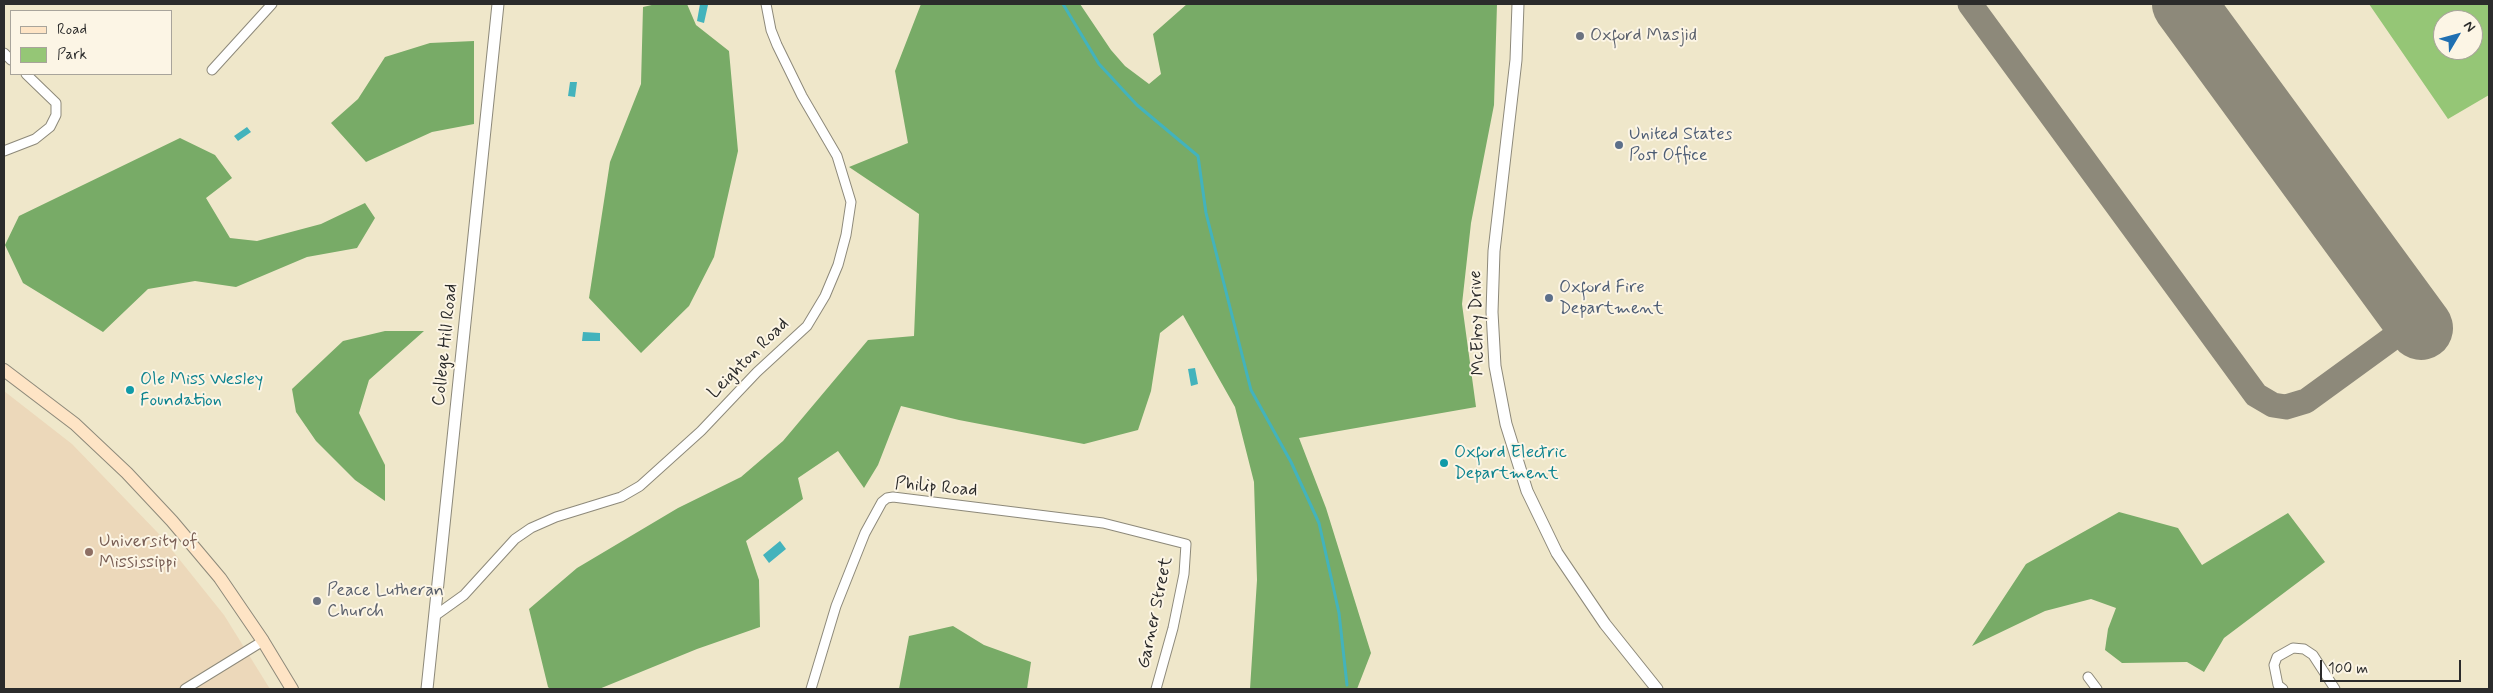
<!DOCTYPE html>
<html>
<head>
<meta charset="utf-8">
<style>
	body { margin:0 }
	#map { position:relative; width:2493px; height:693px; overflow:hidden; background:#efe7ca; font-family:Mynerve,sans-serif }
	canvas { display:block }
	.frame { position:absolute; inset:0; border:5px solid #2b2b2b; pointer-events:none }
	.legend { position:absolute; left:10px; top:10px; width:162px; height:65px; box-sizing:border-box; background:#fcf5e5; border:1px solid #a8a49b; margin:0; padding:6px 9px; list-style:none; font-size:15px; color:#2b2b2b }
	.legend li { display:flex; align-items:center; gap:10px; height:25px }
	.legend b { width:25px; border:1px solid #a8a49b }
	.north { position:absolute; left:2433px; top:10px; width:50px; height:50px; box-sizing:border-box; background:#fcf5e5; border:1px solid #a8a49b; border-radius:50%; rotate:53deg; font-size:14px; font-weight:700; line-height:20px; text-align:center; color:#2b2b2b }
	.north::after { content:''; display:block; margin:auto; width:18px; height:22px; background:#1f6fb2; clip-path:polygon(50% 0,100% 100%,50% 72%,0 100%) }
	.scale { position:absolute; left:2320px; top:660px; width:141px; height:22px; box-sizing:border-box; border:2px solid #2b2b2b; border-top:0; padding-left:6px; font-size:15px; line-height:18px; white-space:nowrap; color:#2b2b2b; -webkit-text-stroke:4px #fcf5e5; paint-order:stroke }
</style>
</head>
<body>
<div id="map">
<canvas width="2493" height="693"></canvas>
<div class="frame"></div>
<ul class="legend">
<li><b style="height:6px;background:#fee4c5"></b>Road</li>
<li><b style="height:14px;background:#95c676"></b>Park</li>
</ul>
<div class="north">N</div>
<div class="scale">100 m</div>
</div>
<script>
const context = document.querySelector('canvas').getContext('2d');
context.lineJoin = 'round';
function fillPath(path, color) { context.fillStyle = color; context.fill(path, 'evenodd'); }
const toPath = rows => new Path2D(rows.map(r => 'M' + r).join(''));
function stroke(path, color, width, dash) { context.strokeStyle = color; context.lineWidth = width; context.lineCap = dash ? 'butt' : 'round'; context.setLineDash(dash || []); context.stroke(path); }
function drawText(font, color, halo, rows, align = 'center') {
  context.font = font + ' Mynerve,sans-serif'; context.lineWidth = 4; context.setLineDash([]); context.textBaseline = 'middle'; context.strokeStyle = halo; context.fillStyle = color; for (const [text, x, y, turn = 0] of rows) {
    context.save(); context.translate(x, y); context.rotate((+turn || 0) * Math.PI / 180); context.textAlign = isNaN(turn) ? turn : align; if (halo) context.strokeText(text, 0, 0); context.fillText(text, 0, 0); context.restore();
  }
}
fillPath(toPath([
	[4,391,72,444,159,534,224,615,270,689,4,689]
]), '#ecd8ba');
fillPath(toPath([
	[2369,4,2489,4,2489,95,2448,119],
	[2443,20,2473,20,2473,50,2443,50]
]), '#95c676');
fillPath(toPath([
	[656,4,687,4,696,25,729,51,738,151,714,257,689,306,641,353,589,298,610,162,641,84,643,7],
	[921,4,1080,4,1111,50,1125,66,1149,84,1161,74,1153,34,1187,4,1497,4,1494,105,1471,223,1462,304,1476,407,1299,438,1326,508,1371,653,1357,689,1250,689,1257,580,1254,482,1235,407,1183,315,1160,333,1151,391,1138,430,1084,444,959,420,901,406,878,465,864,488,838,451,798,478,803,499,746,541,759,580,760,627,697,649,599,689,550,689,548,687,529,609,577,568,678,508,741,477,783,441,868,340,914,336,919,214,849,167,908,143,895,71],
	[474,41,474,124,432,132,366,162,331,123,358,99,385,57,430,43],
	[180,138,215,155,232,178,206,198,230,238,257,241,321,224,365,203,375,218,357,248,307,257,236,287,195,281,148,289,103,332,23,283,5,245,19,216],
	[385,331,424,331,369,380,359,413,385,465,385,501,355,480,316,441,296,412,292,389,343,341],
	[2119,512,2178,528,2202,565,2288,513,2325,562,2224,638,2204,672,2187,662,2122,663,2105,650,2108,629,2116,608,2091,599,2045,611,1972,646,2026,564],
	[953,626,984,645,1031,662,1027,689,899,689,909,636]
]), '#78ab67');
fillPath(toPath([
	[700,4,708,5,704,23,697,21],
	[570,82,577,82,575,97,568,96],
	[247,127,251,132,238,141,234,136],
	[583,332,600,333,600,341,582,341],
	[1195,368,1198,384,1191,386,1188,369],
	[780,541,786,549,769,563,763,555]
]), '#43b3bc');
stroke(toPath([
	[1063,4,1099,64,1137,105,1198,156,1206,213,1251,390,1291,462,1319,523,1339,613,1347,685]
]), '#43b3bc', 3);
stroke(toPath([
	[1970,4,2256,395,2273,405,2286,407,2306,401,2416,321]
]), '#8d897a', 25);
stroke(toPath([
	[2184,4,2421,328]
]), '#8d897a', 64);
const minor = toPath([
	[4,53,11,60],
	[212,70,272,4],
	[4,151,35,139,50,127,56,115,56,103,26,74],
	[436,615,464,595,515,539,531,528,556,517,621,497,640,486,701,431,757,372,807,326,825,296,838,265,846,235,851,202,837,156,802,96,777,45,771,30,766,4],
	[2088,677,2097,689],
	[185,689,263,641],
	[811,689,836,606,865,533,882,502,887,498,893,497,1103,523,1186,544,1184,574,1173,628,1156,689],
	[2283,689,2278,685,2274,665,2277,657,2293,648,2304,649,2313,655,2335,689]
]);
const tertiary = toPath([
	[1518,4,1516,60,1494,251,1492,312,1495,366,1506,424,1527,491,1557,553,1605,624,1657,689],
	[427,689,498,4]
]);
const secondary = toPath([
	[4,370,75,424,127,473,172,521,220,578,263,641,292,689]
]);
stroke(minor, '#8d897a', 11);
stroke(tertiary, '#8d897a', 13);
stroke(secondary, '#8d897a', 14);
stroke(minor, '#fff', 9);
stroke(tertiary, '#fff', 11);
stroke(secondary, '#fee4c5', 12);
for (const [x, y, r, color] of [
	[1580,36,5,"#6b7280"],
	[1619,145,5,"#5c6f8a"],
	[1549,298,5,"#5c6f8a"],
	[130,390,5,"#0f9aa8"],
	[1444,463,5,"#0f9aa8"],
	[89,552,5,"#8d6e63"],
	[317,601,5,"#6b7280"]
]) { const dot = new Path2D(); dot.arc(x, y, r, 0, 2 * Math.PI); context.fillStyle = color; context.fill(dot); stroke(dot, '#fcf5e5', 2); }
drawText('18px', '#5b616d', '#fcf5e5', [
	["Oxford Masjid",1590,36],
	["Peace Lutheran",327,591],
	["Church",327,612]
], 'left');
drawText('18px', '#4e5e75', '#fcf5e5', [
	["United States",1629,135],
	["Post Office",1629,156],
	["Oxford Fire",1559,288],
	["Department",1559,309]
], 'left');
drawText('18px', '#2b2b2b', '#fcf5e5', [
	["McElroy Drive",1478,323,-92],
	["College Hill Road",446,345,-84],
	["Leighton Road",749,359,-45],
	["Philip Road",936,488,5],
	["Garner Street",1156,613,-78]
]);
drawText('18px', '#0d838f', '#fcf5e5', [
	["Ole Miss Wesley",140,380],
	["Foundation",140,401],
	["Oxford Electric",1454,453],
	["Department",1454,474]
], 'left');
drawText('18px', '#785e54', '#fcf5e5', [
	["University of",99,542],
	["Mississippi",99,563]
], 'left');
</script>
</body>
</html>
